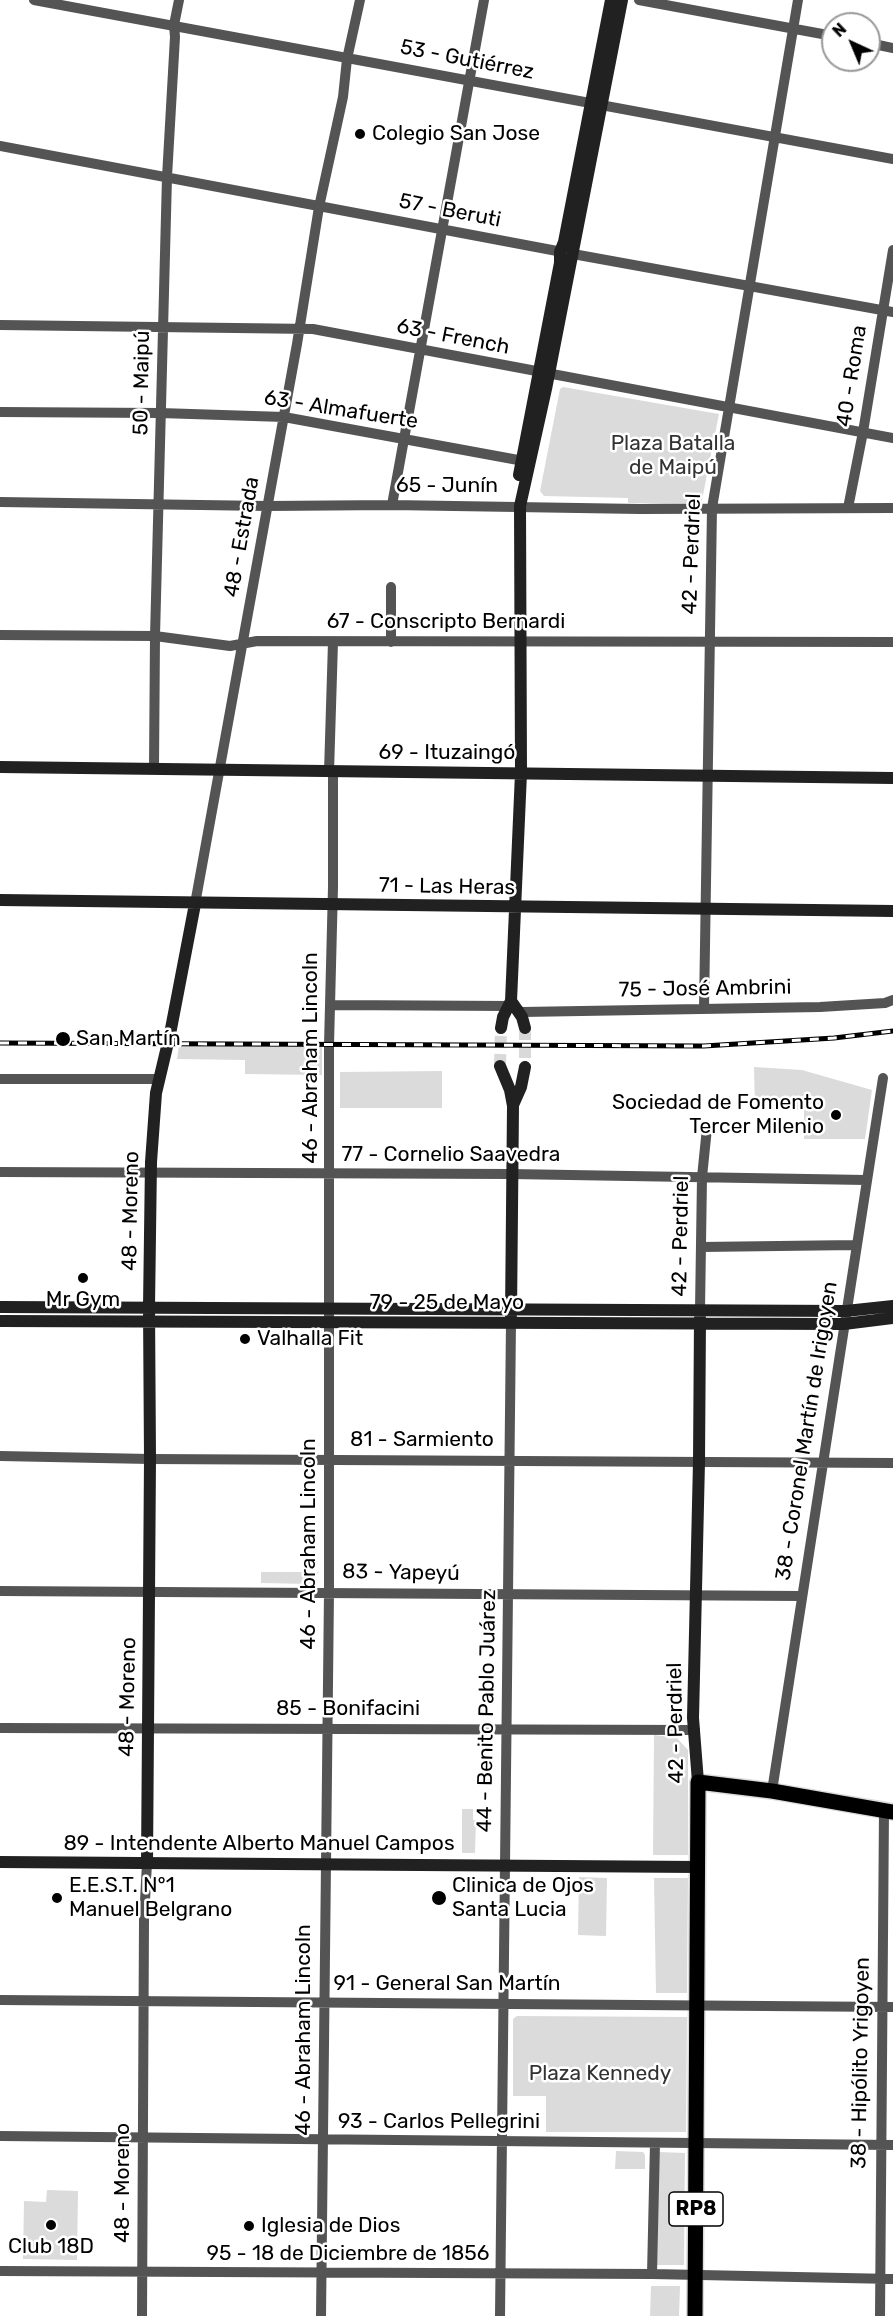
<!DOCTYPE html>
<html>
<head>
<meta charset="utf-8">
<style>
	body { margin:0 }
	#map { position:relative; width:893px; height:2316px; overflow:hidden; background:#fff; font-family:Rubik,sans-serif }
	canvas { display:block }
	.north { position:absolute; left:821px; top:12px; width:60px; height:60px; box-sizing:border-box; background:#fff; border:2px solid #999; border-radius:50%; rotate:316deg; font-size:16px; font-weight:700; line-height:24px; text-align:center; color:#000 }
	.north::after { content:''; display:block; margin:auto; width:21px; height:27px; background:#000; clip-path:polygon(50% 0,100% 100%,50% 72%,0 100%) }
</style>
</head>
<body>
<div id="map">
<canvas width="893" height="2316"></canvas>
<div class="north">N</div>
</div>
<script>
const context = document.querySelector('canvas').getContext('2d');
context.lineJoin = 'round';
function fillPath(path, color) { context.fillStyle = color; context.fill(path, 'evenodd'); }
const toPath = rows => new Path2D(rows.map(r => 'M' + r).join(''));
function stroke(path, color, width, dash) { context.strokeStyle = color; context.lineWidth = width; context.lineCap = dash ? 'butt' : 'round'; context.setLineDash(dash || []); context.stroke(path); }
function drawText(font, color, halo, rows, align = 'center') {
  context.font = font + ' Rubik,sans-serif'; context.lineWidth = 5; context.setLineDash([]); context.textBaseline = 'middle'; context.strokeStyle = halo; context.fillStyle = color; for (const [text, x, y, turn = 0] of rows) {
    context.save(); context.translate(x, y); context.rotate((+turn || 0) * Math.PI / 180); context.textAlign = isNaN(turn) ? turn : align; if (halo) context.strokeText(text, 0, 0); context.fillText(text, 0, 0); context.restore();
  }
}
fillPath(toPath([
	[563,387,719,414,701,505,628,503,628,498,544,496,540,491,560,389],
	[179,1045,322,1047,322,1075,245,1074,245,1060,177,1059],
	[754,1067,802,1070,872,1090,865,1139,804,1139,804,1110,755,1110],
	[442,1071,442,1108,340,1108,340,1072],
	[261,1572,319,1572,309,1584,261,1583],
	[654,1735,677,1738,688,1750,688,1855,653,1855],
	[462,1809,473,1809,473,1820,476,1820,475,1853,462,1853],
	[579,1877,607,1878,606,1936,578,1935],
	[654,1878,688,1878,687,1993,656,1993],
	[517,2016,687,2017,686,2132,546,2132,546,2096,513,2096,513,2019],
	[616,2151,643,2152,645,2155,645,2169,615,2169],
	[658,2152,685,2153,684,2265,657,2265],
	[47,2190,78,2191,77,2260,23,2259,24,2201,46,2202],
	[651,2286,680,2286,679,2316,650,2316]
]), '#dbdbdb');
stroke(toPath([
	[525,1028,525,1067],
	[500,1066,501,1028]
]), '#d9d9d9', 12, [12, 6]);
const primary = toPath([
	[695,2316,698,1782,772,1791,893,1812]
]);
stroke(primary, '#dbdbdb', 18);
stroke(toPath([
	[34,0,893,159],
	[639,0,833,36],
	[869,43,893,48],
	[0,146,573,254,893,312],
	[0,325,313,329,893,438],
	[0,412,160,413,284,417,529,462],
	[0,502,267,506,392,505,640,509,893,508],
	[392,505,484,0],
	[848,508,863,432,893,250],
	[391,587,391,642],
	[0,635,155,636,230,646,257,641,893,642],
	[154,767,155,636,167,177,175,37,174,25,179,0],
	[329,772,333,642],
	[195,904,297,344,319,207,343,97,347,59,360,0],
	[330,1005,509,1006],
	[704,1008,712,508,798,0],
	[517,1010,522,1012,820,1007,885,1003,893,1000],
	[0,1079,159,1079],
	[0,1172,511,1174,866,1180],
	[701,1247,856,1245],
	[700,1310,702,1177,707,1128],
	[0,1456,150,1459,893,1463],
	[0,1591,801,1596],
	[0,1728,695,1730],
	[772,1791,883,1078],
	[0,2000,893,2007],
	[0,2136,893,2145],
	[0,2271,652,2274,893,2279],
	[652,2274,655,2143],
	[142,2316,144,1920,147,1863],
	[321,2316,329,1592,329,1045,333,887,333,772],
	[500,2316,511,1322],
	[880,2316,884,1810]
]), '#545454', 10);
stroke(toPath([
	[519,475,560,263,560,252,564,242,611,0],
	[0,767,893,778],
	[0,900,893,911],
	[511,1001,522,1017,525,1028],
	[501,1028,503,1017,511,1001,521,773,520,506,546,389,622,0],
	[500,1066,510,1090,513,1106,511,1315],
	[513,1105,521,1087,525,1067],
	[0,1307,846,1311,893,1306],
	[0,1321,844,1324,893,1318],
	[698,1782,693,1718,699,1462,700,1318],
	[0,1862,698,1867],
	[147,1863,150,1459,149,1307,151,1162,156,1093,170,1034,195,904]
]), '#212121', 12);
stroke(primary, '#000', 15);
const rail = toPath([
	[0,1043,704,1046,834,1038,893,1031]
]);
stroke(rail, '#000', 5);
stroke(rail, '#fff', 3, [9]);
for (const [x, y, r, color] of [
	[360,134,6,"#000"],
	[63,1039,8,"#000"],
	[836,1115,6,"#000"],
	[83,1278,6,"#000"],
	[245,1339,6,"#000"],
	[57,1898,6,"#000"],
	[439,1898,8,"#000"],
	[51,2225,6,"#000"],
	[249,2226,6,"#000"]
]) { const dot = new Path2D(); dot.arc(x, y, r, 0, 2 * Math.PI); context.fillStyle = color; context.fill(dot); stroke(dot, '#fff', 2); }
for (const [x, y, w] of [
	[696,2209,54]
]) { const box = new Path2D(); box.roundRect(x - w / 2, y - 17, w, 34, 4.5); context.fillStyle = '#fff'; context.fill(box); stroke(box, '#000', 1.5); }
drawText('bold 20px', '#000', null, [
	["RP8",696,2209]
]);
drawText('21px', '#000', '#fff', [
	["53 - Gutiérrez",467,60,11],
	["57 - Beruti",450,211,11],
	["63 - French",453,337,11],
	["40 - Roma",852,376,-81],
	["50 - Maipú",142,383,-89],
	["63 - Almafuerte",341,410,9],
	["65 - Junín",447,486],
	["48 - Estrada",242,537,-80],
	["42 - Perdriel",692,554,-88],
	["67 - Conscripto Bernardi",446,622],
	["69 - Ituzaingó",447,753],
	["71 - Las Heras",447,887,1],
	["75 - José Ambrini",705,989,-1],
	["46 - Abraham Lincoln",311,1058,-90],
	["77 - Cornelio Saavedra",451,1155],
	["48 - Moreno",131,1211,-89],
	["42 - Perdriel",681,1236,-89],
	["79 - 25 de Mayo",447,1303],
	["38 - Coronel Martín de Irigoyen",807,1431,-81],
	["81 - Sarmiento",422,1440],
	["46 - Abraham Lincoln",309,1544,-90],
	["83 - Yapeyú",401,1573,1],
	["48 - Moreno",128,1697,-89],
	["85 - Bonifacini",348,1709],
	["44 - Benito Pablo Juárez",487,1711,-89],
	["42 - Perdriel",676,1723,-91],
	["89 - Intendente Alberto Manuel Campos",259,1844],
	["91 - General San Martín",447,1984],
	["46 - Abraham Lincoln",304,2030,-90],
	["38 - Hipólito Yrigoyen",861,2063,-89],
	["93 - Carlos Pellegrini",439,2122],
	["48 - Moreno",123,2183,-90],
	["95 - 18 de Diciembre de 1856",348,2254]
]);
drawText('21px', '#000', '#fff', [
	["Colegio San Jose",372,134],
	["San Martín",76,1039],
	["Sociedad de Fomento",824,1103,"right"],
	["Tercer Milenio",824,1127,"right"],
	["Mr Gym",83,1300,"center"],
	["Valhalla Fit",257,1339],
	["E.E.S.T. N°1",69,1886],
	["Manuel Belgrano",69,1910],
	["Clinica de Ojos",452,1886],
	["Santa Lucia",452,1910],
	["Iglesia de Dios",261,2226],
	["Club 18D",51,2247,"center"]
], 'left');
drawText('21px', '#323232', '#fff', [
	["Plaza Batalla",673,444],
	["de Maipú",673,468],
	["Plaza Kennedy",600,2074]
]);
</script>
</body>
</html>
